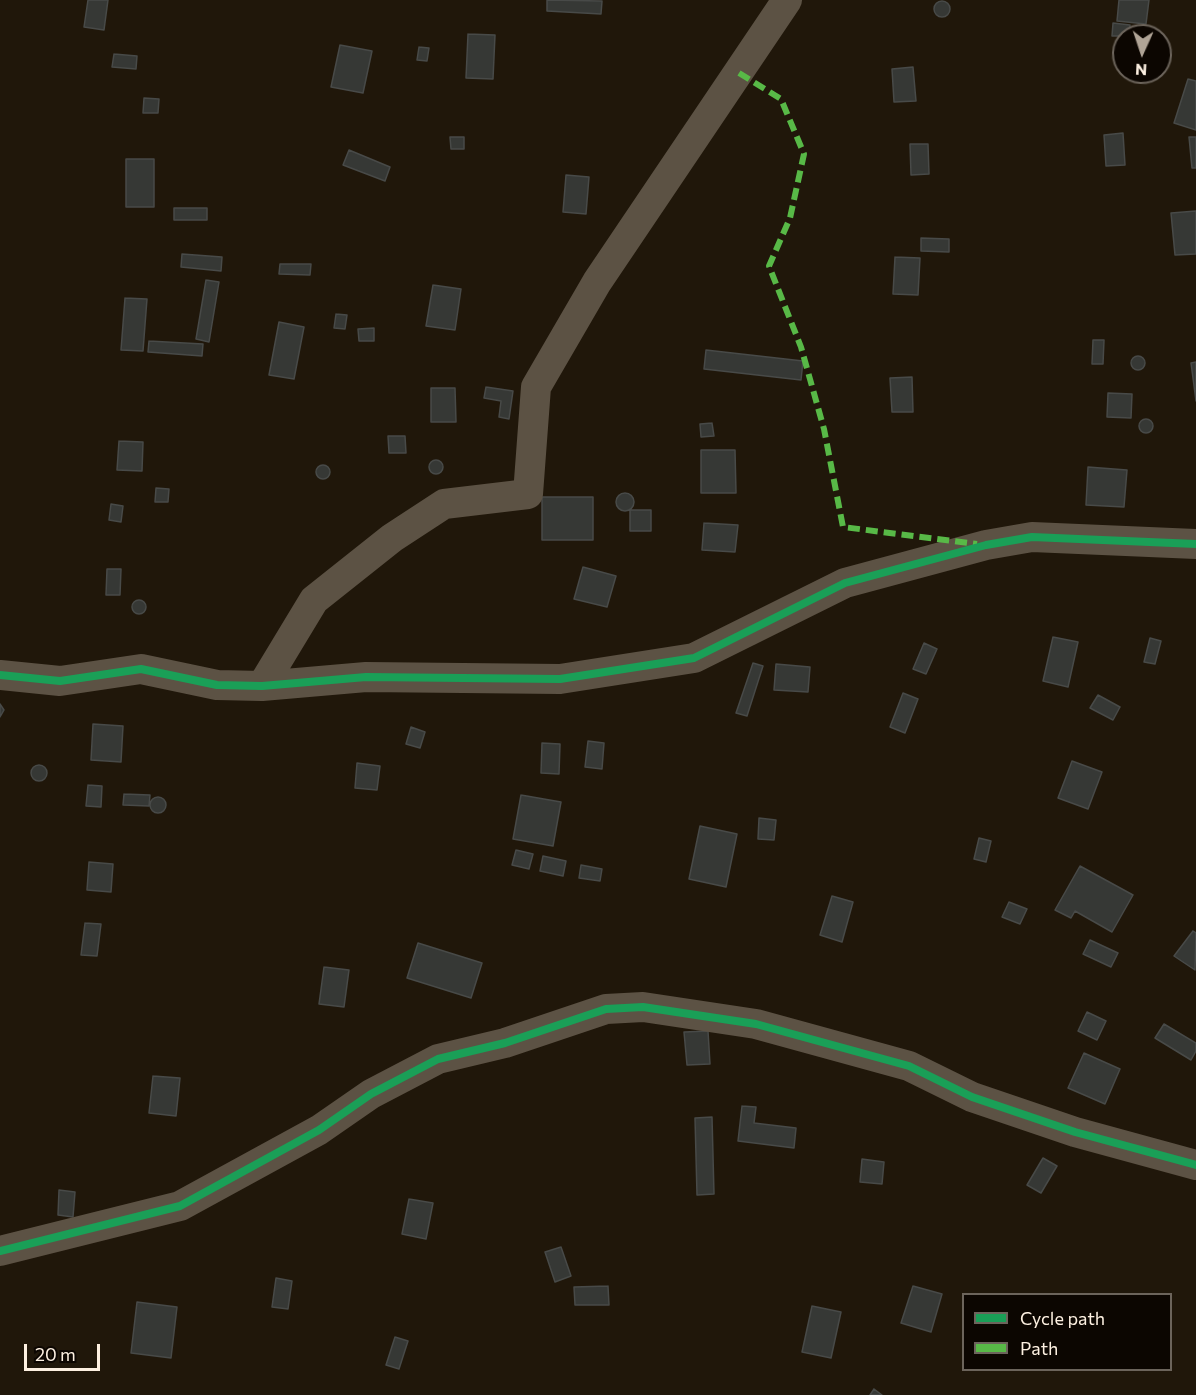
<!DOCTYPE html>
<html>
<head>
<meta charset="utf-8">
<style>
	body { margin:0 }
	#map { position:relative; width:1196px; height:1395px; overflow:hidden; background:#20170a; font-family:Commissioner,sans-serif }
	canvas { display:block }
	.legend { position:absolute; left:962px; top:1293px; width:210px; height:78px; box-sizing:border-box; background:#0c0601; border:2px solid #6c645b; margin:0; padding:8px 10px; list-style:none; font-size:18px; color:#fdf0e1 }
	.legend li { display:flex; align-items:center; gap:12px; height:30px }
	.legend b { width:30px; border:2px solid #6c645b }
	.north { position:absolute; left:1112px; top:24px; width:60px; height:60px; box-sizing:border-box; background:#0c0601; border:2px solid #6c645b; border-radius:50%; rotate:183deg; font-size:16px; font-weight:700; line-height:24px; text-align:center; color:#fdf0e1 }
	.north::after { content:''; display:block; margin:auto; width:21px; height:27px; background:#b0a496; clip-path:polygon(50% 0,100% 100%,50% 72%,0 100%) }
	.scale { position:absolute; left:24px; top:1344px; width:76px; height:27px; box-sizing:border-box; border:3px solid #fdf0e1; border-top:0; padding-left:8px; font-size:18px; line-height:21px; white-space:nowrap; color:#fdf0e1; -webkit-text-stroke:4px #0c0601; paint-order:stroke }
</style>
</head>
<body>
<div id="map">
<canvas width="1196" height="1395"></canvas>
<ul class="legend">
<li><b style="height:8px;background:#1a9f57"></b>Cycle path</li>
<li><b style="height:8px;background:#58b947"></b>Path</li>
</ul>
<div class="north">N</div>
<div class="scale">20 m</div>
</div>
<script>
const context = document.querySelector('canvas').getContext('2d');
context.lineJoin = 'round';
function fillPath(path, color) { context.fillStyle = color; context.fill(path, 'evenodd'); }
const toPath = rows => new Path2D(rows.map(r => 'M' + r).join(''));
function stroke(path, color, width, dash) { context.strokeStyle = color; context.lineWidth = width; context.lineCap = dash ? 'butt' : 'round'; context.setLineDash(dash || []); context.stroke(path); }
const building = toPath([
	[88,0,108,0,104,30,84,27,88,0],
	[547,0,602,1,601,14,547,11,547,0],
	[1119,0,1149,0,1146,24,1117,21,1119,0],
	'934 9a8 8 0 1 1 16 0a8 8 0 1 1-16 0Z',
	[1113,23,1130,25,1129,36,1112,36,1113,23],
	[468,34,495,35,493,79,466,78,468,34],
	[340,45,372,51,363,93,331,87,340,45],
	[419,47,429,48,427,61,417,60,419,47],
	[114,54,137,56,136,69,112,67,114,54],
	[913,67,916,101,894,102,892,69,913,67],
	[1188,79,1196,81,1196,130,1174,123,1188,79],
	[144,98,159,99,158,113,143,113,144,98],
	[1123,133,1125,165,1106,166,1104,135,1123,133],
	[450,137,464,137,464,149,451,149,450,137],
	[1189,137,1196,137,1196,168,1192,168,1189,137],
	[910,144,928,144,929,174,911,175,910,144],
	[349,150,390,167,385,181,343,165,349,150],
	[126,159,154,159,154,207,126,207,126,159],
	[566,175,589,177,586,214,563,212,566,175],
	[174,208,207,208,207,220,174,220,174,208],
	[1196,211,1196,254,1175,255,1171,213,1196,211],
	[921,238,949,239,949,252,921,251,921,238],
	[182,254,222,257,221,271,181,267,182,254],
	[895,257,920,258,918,295,893,294,895,257],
	[280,264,311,264,310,275,279,274,280,264],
	[206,280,219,282,209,342,196,339,206,280],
	[433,285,461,289,455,330,426,326,433,285],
	[125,298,147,299,143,351,121,350,125,298],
	[336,314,347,315,345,329,334,328,336,314],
	[279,322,304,327,294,379,269,375,279,322],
	[374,328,374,341,359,341,358,329,374,328],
	[1093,340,1104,340,1103,364,1092,364,1093,340],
	[149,341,203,344,202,356,148,352,149,341],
	[706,350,803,361,801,380,704,369,706,350],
	'1131 363a7 7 0 1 1 14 0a7 7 0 1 1-14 0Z',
	[1196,362,1196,401,1191,363,1196,362],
	[912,377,913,412,892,412,890,378,912,377],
	[486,387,513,391,509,419,499,417,501,401,484,398,486,387],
	[431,388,455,388,456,422,431,422,431,388],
	[1108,393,1132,394,1131,418,1107,417,1108,393],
	'1139 426a7 7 0 1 1 14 0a7 7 0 1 1-14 0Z',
	[712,423,714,436,701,437,700,424,712,423],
	[388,436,405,436,406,453,389,453,388,436],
	[119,441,143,442,142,471,117,470,119,441],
	[701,450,735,450,736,493,701,493,701,450],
	'429 467a7 7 0 1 1 14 0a7 7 0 1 1-14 0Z',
	'316 472a7 7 0 1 1 14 0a7 7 0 1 1-14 0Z',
	[1088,467,1127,470,1124,507,1086,505,1088,467],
	[156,488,169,489,168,502,155,502,156,488],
	'616 502a9 9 0 1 1 18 0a9 9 0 1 1-18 0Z',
	[542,497,593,497,593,540,542,540,542,497],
	[111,504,123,506,121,522,109,520,111,504],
	[630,510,651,510,651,531,630,531,630,510],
	[704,523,738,525,735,552,702,550,704,523],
	[583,567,616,576,607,607,574,599,583,567],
	[107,569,121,569,120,595,106,595,107,569],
	'132 607a7 7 0 1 1 14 0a7 7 0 1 1-14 0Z',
	[1053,637,1078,642,1068,687,1043,681,1053,637],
	[1150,638,1161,641,1155,664,1144,662,1150,638],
	[924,643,937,649,926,674,913,669,924,643],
	[753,663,763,666,747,716,736,713,753,663],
	[776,664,810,667,808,692,774,690,776,664],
	[903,693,918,699,905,733,890,727,903,693],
	[1098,695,1120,707,1113,720,1090,708,1098,695],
	[0,704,4,710,0,717,0,704],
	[93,724,123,726,121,762,91,760,93,724],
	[411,727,425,732,420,748,406,744,411,727],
	[588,741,604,743,602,769,585,767,588,741],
	[542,743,560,744,559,774,541,773,542,743],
	[1072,761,1102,772,1088,809,1058,798,1072,761],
	[357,763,380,766,377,790,355,788,357,763],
	'31 773a8 8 0 1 1 16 0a8 8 0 1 1-16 0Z',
	[88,785,102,786,101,807,86,806,88,785],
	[124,794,150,795,149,806,123,805,124,794],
	[521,795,561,802,553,846,513,839,521,795],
	'150 805a8 8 0 1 1 16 0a8 8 0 1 1-16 0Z',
	[759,818,776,820,774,840,758,839,759,818],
	[700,826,737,834,726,887,689,879,700,826],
	[979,838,991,841,986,862,974,859,979,838],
	[516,850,533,854,529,869,512,865,516,850],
	[543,856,566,861,563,876,540,871,543,856],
	[89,862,113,864,111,892,87,890,89,862],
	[581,865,602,869,600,881,579,878,581,865],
	[1080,866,1133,895,1112,932,1075,911,1071,918,1055,910,1080,866],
	[832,896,853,902,842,942,820,935,832,896],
	[1009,902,1027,909,1020,924,1002,917,1009,902],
	[85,923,101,924,97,956,81,955,85,923],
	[1193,931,1196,933,1195,970,1174,956,1193,931],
	[1090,940,1118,953,1111,967,1083,954,1090,940],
	[418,943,482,963,471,998,407,978,418,943],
	[324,967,349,970,344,1007,319,1004,324,967],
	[1087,1012,1106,1021,1097,1040,1078,1031,1087,1012],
	[1164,1024,1196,1043,1196,1051,1191,1060,1155,1038,1164,1024],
	[708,1031,710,1064,687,1065,684,1032,708,1031],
	[1084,1053,1120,1069,1105,1104,1068,1088,1084,1053],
	[153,1076,180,1078,176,1116,149,1113,153,1076],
	[742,1106,756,1107,754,1123,796,1128,794,1148,738,1141,742,1106],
	[712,1117,714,1194,697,1195,695,1118,712,1117],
	[1043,1158,1057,1166,1041,1193,1027,1185,1043,1158],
	[862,1159,884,1162,882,1184,860,1182,862,1159],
	[59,1190,75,1192,73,1217,58,1215,59,1190],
	[409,1199,433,1203,426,1239,402,1234,409,1199],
	[561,1247,571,1276,555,1282,545,1252,561,1247],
	[276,1278,292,1281,288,1309,272,1307,276,1278],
	[608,1286,609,1305,575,1305,574,1287,608,1286],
	[913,1286,942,1294,931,1332,901,1323,913,1286],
	[137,1302,177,1307,171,1358,131,1353,137,1302],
	[812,1306,841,1312,831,1358,802,1352,812,1306],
	[395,1337,408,1341,399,1369,386,1365,395,1337],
	[874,1389,882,1395,870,1395,874,1389]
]);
fillPath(building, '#363835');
stroke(building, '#484a48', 1.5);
stroke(toPath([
	[0,675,60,681,141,669,217,685,262,686,366,677,560,679,694,658,845,583,986,545,1032,537,1196,544],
	[262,686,314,600,392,538,444,504,528,494,536,387,597,282,787,0],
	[0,1251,180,1206,319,1130,371,1094,438,1059,505,1043,606,1009,643,1007,756,1024,909,1066,972,1097,1075,1132,1196,1165]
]), '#5c5244', 30);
stroke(toPath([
	[739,73,781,99,804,154,790,218,769,266,801,347,824,429,843,527,977,544]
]), '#58b947', 6, [12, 6]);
stroke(toPath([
	[0,675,60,681,141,669,217,685,262,686,366,677,560,679,694,658,845,583,986,545,1032,537,1196,544],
	[0,1251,180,1206,319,1130,371,1094,438,1059,505,1043,606,1009,643,1007,756,1024,909,1066,972,1097,1075,1132,1196,1165]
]), '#1a9f57', 8);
</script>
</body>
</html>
